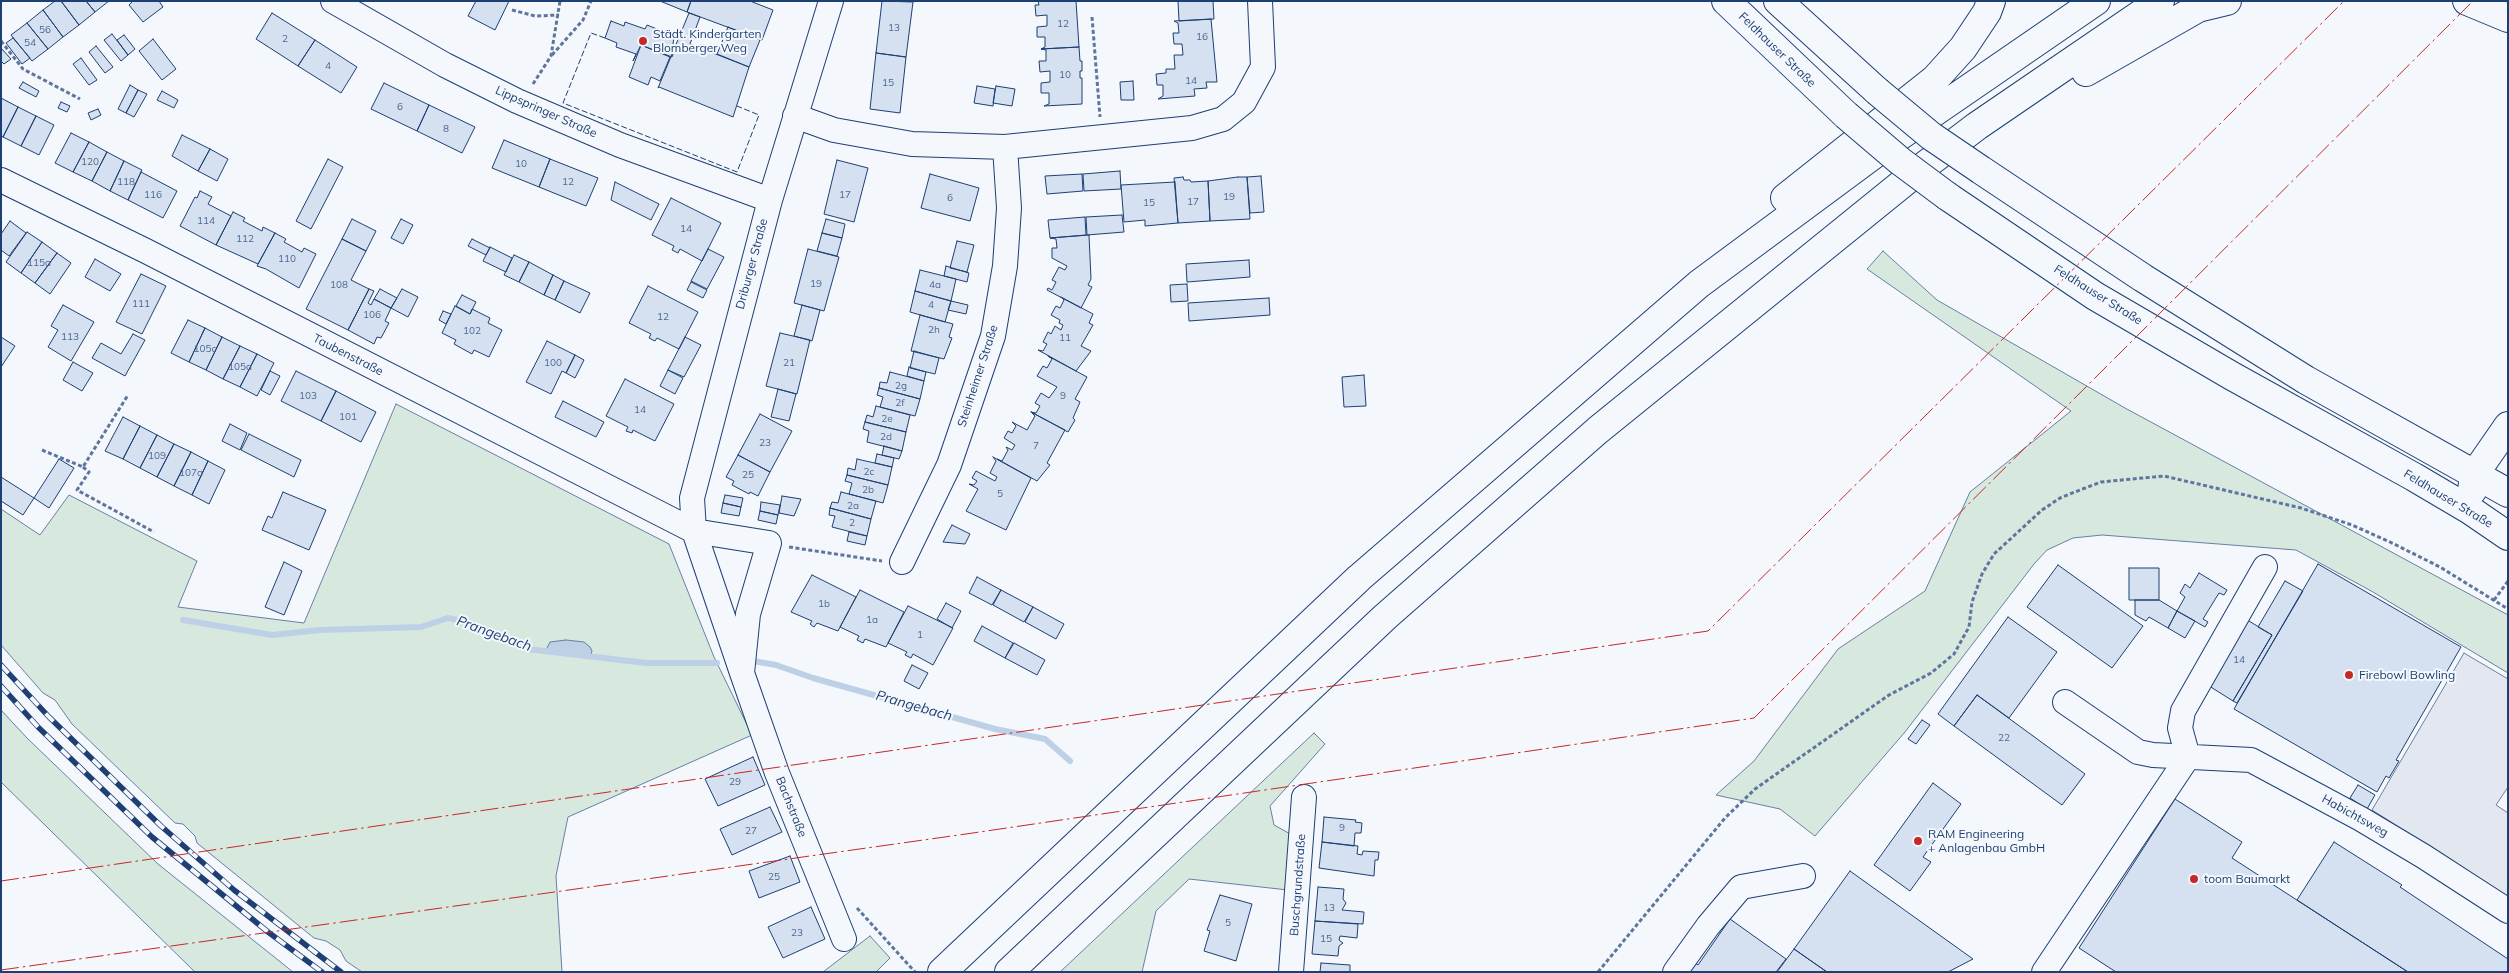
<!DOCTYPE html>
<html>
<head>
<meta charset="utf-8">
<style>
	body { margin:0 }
	#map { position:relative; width:2509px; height:973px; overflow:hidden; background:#f4f7fb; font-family:Mulish,sans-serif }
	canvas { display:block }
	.frame { position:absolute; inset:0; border:2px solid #1d3f73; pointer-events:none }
</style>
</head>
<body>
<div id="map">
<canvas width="2509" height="973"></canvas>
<div class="frame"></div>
</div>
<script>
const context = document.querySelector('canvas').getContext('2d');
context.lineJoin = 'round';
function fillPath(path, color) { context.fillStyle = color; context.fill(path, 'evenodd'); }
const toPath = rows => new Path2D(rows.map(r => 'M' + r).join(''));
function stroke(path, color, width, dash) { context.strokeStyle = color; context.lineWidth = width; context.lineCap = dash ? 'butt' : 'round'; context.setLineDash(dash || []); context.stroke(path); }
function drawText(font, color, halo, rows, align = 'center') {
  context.font = font + ' Mulish,sans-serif'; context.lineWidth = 4; context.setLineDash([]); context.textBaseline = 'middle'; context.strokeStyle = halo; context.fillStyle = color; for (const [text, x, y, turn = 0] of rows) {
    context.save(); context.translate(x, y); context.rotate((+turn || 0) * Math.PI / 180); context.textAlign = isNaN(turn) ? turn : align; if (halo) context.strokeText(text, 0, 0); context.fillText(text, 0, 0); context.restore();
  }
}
const green = toPath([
	[1883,251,1937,300,2125,408,2508,615,2508,673,2373,592,2296,550,2102,535,2073,538,2047,550,2034,564,1905,732,1815,836,1780,809,1716,795,1754,761,1838,649,1925,591,1970,492,2071,411,1867,269,1883,251],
	[396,404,669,544,714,657,752,735,568,817,556,876,562,972,362,972,346,961,340,950,326,941,314,938,197,843,195,836,183,824,175,823,72,724,55,700,43,693,1,645,1,509,40,535,69,495,197,561,178,607,304,623,396,404],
	[1,710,27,738,158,864,293,972,195,972,1,782,1,710],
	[1314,733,1325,744,1270,806,1274,825,1294,836,1288,890,1189,879,1156,911,1142,972,1060,972,1314,733],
	[870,936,890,958,876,972,823,972,870,936]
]);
fillPath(green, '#d7e8df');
stroke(green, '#687fa3', 1);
const parking = toPath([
	[2464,653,2508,679,2508,787,2496,805,2508,813,2508,896,2372,810,2464,653]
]);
fillPath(parking, '#e3e8f0');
stroke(parking, '#687fa3', 1);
const water = toPath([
	[566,640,584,642,590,647,592,651,590,657,546,650,550,642,566,640]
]);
fillPath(water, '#bed0e5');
stroke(water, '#687fa3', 1);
stroke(toPath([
	[183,620,272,635,320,630,421,627,448,618,470,623,527,649,646,663,717,663],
	[753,661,776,665,813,678,995,729,1045,739,1070,761]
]), '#bed0e5', 6);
const building = toPath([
	[55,1,61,1,79,25,63,37,43,10,55,1],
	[61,1,86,1,95,12,79,25,61,1],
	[86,1,109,1,95,12,86,1],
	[133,1,159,1,163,7,143,22,129,5,133,1],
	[476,1,509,1,495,30,468,16,476,1],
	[660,1,691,1,687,12,660,1],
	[691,1,750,1,773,10,762,40,687,12,691,1],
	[882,1,913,2,906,57,876,53,882,1],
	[1038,1,1076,1,1079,47,1041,49,1045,47,1045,37,1037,37,1037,27,1047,26,1047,15,1036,16,1035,5,1039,5,1038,1],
	[1178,1,1213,1,1214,19,1179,21,1178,1],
	[43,10,63,37,48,49,27,23,43,10],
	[272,13,315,40,298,66,256,39,272,13],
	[689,13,700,17,690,44,749,67,733,117,659,87,658,88,689,13],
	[1211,19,1217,82,1206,82,1207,88,1194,89,1195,96,1158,99,1163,96,1163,85,1157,85,1156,74,1166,73,1166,69,1175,69,1174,55,1183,55,1182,44,1174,44,1173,33,1179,33,1178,23,1174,21,1211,19],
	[611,21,624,26,625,22,645,29,647,25,662,31,663,36,666,37,674,37,673,44,676,46,672,57,641,45,633,61,636,54,616,47,617,43,605,38,611,21],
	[27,23,48,49,32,61,11,35,27,23],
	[728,27,760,40,749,67,717,54,728,27],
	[112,34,128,55,121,61,104,40,112,34],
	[124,35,135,49,128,55,117,40,124,35],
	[13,38,30,58,22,64,6,43,13,38],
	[153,39,176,69,162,80,139,51,153,39],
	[315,40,357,67,341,93,298,66,315,40],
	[641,45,670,57,660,81,651,77,648,85,629,77,641,45],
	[96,46,113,67,105,73,89,52,96,46],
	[1079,47,1080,61,1082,61,1082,71,1080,71,1080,78,1082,78,1082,104,1044,106,1049,104,1049,93,1041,93,1041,83,1050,82,1050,71,1040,72,1039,61,1046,61,1046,50,1041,49,1079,47],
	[1,48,11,59,4,64,1,61,1,48],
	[876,53,906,57,900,113,870,109,876,53],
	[81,58,97,80,89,85,73,64,81,58],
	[1133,81,1134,100,1121,100,1120,82,1133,81],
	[23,82,39,91,36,97,19,88,23,82],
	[384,83,429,105,417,131,371,109,384,83],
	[130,85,138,90,126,113,118,109,130,85],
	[977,86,995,89,993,106,974,103,977,86],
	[996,86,1015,89,1012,106,993,103,996,86],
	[138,90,147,94,134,117,126,113,138,90],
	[162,91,178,100,174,108,157,100,162,91],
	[1,98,18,107,3,137,1,136,1,98],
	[61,102,70,106,67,112,58,108,61,102],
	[429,105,475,127,462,153,417,131,429,105],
	[18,107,36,116,21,146,3,137,18,107],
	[98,109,101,115,91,120,88,113,98,109],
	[36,116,54,125,39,155,21,146,36,116],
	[71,133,89,142,73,172,55,163,71,133],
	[182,135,210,149,198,171,172,156,182,135],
	[504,140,550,159,539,187,492,168,504,140],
	[89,142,107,152,92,181,73,172,89,142],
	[210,149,228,159,217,181,198,171,210,149],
	[107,152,124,161,110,191,92,181,107,152],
	[328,159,343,167,311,229,296,221,328,159],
	[550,159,598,178,586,206,539,187,550,159],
	[837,160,868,168,854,222,824,214,837,160],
	[124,161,142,170,128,200,110,191,124,161],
	[1120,171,1121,189,1084,191,1083,174,1120,171],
	[141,172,177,191,163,218,128,200,141,172],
	[930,174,979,188,970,221,921,208,930,174],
	[1082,174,1083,191,1047,194,1045,176,1082,174],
	[1261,176,1264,212,1250,213,1247,177,1261,176],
	[1183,177,1184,180,1190,180,1191,182,1208,181,1210,221,1178,223,1174,178,1183,177],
	[1238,177,1247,177,1250,219,1210,221,1208,181,1238,177],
	[615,182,659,204,651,220,611,200,615,182],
	[1175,182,1178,223,1145,226,1145,220,1124,222,1121,185,1175,182],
	[200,191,212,197,208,204,231,216,216,245,180,226,195,197,197,198,200,191],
	[671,198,721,223,702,261,680,249,678,253,672,250,674,246,652,235,671,198],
	[233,212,245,218,243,221,262,231,263,227,275,233,258,264,216,245,233,212],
	[1122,215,1124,232,1087,235,1086,217,1122,215],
	[1085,217,1086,235,1050,238,1048,220,1085,217],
	[352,219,376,231,366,251,342,239,352,219],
	[401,219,413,225,403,244,391,238,401,219],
	[826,219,845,224,842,238,822,233,826,219],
	[10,221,26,233,9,256,1,250,1,234,10,221],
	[27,232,42,242,21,273,6,262,27,232],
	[275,233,286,239,284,242,302,252,304,248,316,254,299,288,266,269,257,266,275,233],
	[822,233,842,238,837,256,817,251,822,233],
	[1089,235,1091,279,1088,285,1092,287,1081,308,1047,290,1048,288,1052,290,1056,282,1052,280,1059,267,1065,270,1067,266,1052,258,1052,248,1057,248,1056,239,1050,238,1089,235],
	[342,239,366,251,351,280,369,289,348,330,306,309,342,239],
	[472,239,490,248,486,255,468,246,472,239],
	[957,241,974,245,967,272,950,268,957,241],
	[42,242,57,253,35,283,21,273,42,242],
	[490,247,512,258,506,272,483,261,490,247],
	[708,249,724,257,707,289,691,281,708,249],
	[808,249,839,257,824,311,794,303,808,249],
	[57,253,71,263,50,294,35,283,57,253],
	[514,255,529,262,519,282,504,275,514,255],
	[95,259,121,274,110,291,85,277,95,259],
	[1249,260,1250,277,1187,282,1186,264,1249,260],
	[529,262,553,275,544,295,519,282,529,262],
	[946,266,969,273,967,282,944,276,946,266],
	[920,270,956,279,951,301,915,291,920,270],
	[141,274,166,286,142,334,116,322,141,274],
	[553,275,564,281,555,300,544,295,553,275],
	[564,281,590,293,580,313,555,300,564,281],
	[691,282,707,290,703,298,687,290,691,282],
	[1187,284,1188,301,1171,302,1170,285,1187,284],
	[648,286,698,312,679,349,657,338,655,341,649,338,651,334,629,323,648,286],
	[369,289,374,291,368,303,371,305,374,299,391,308,385,321,389,323,381,338,377,337,374,344,348,330,369,289],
	[380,289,397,298,391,308,374,299,380,289],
	[402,289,418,297,408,317,391,308,402,289],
	[915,291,951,301,945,322,910,312,915,291],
	[462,295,476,302,470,314,456,306,462,295],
	[1061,297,1093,314,1089,323,1093,325,1081,346,1091,351,1076,371,1038,350,1043,351,1047,344,1043,342,1048,332,1051,334,1055,326,1061,330,1063,325,1059,323,1060,320,1051,315,1056,306,1060,308,1064,300,1061,297],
	[1269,298,1270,315,1189,321,1188,303,1269,298],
	[951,301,968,305,966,314,948,310,951,301],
	[63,305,94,322,71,361,48,347,58,330,51,326,63,305],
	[802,305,820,310,812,341,794,336,802,305],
	[455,306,470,314,472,309,490,318,488,323,502,330,489,357,474,350,472,354,454,344,456,340,442,333,455,306],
	[443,311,451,314,446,324,439,320,443,311],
	[920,315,953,324,949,337,952,338,944,359,911,351,920,315],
	[188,320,205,328,189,362,171,353,188,320],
	[205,328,222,337,206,370,189,362,205,328],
	[780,333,810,340,797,394,766,386,780,333],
	[133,334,145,340,125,376,92,358,101,343,121,354,133,334],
	[1,337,15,346,1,367,1,337],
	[222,337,240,346,223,379,206,370,222,337],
	[685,337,701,345,684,377,668,370,685,337],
	[547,341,575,355,566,373,562,371,551,394,526,382,547,341],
	[240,346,257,354,240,387,223,379,240,346],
	[914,351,939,358,935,374,910,368,914,351],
	[257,354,274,363,257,396,240,387,257,354],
	[575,355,584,360,575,378,566,373,575,355],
	[1048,356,1087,377,1075,399,1080,402,1073,418,1075,420,1068,432,1031,412,1036,413,1040,406,1035,403,1041,393,1049,398,1057,387,1037,376,1043,366,1047,368,1052,359,1048,356],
	[73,362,93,373,82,391,63,380,73,362],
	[909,367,926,372,924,381,907,376,909,367],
	[668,370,683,378,675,394,660,386,668,370],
	[270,371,280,376,270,395,261,390,270,371],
	[296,371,336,391,321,421,281,401,296,371],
	[890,372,924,381,920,399,879,388,880,382,887,383,890,372],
	[1364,375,1366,406,1344,407,1342,377,1364,375],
	[625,379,674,404,655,441,633,430,632,433,626,431,628,427,606,416,625,379],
	[879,388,920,399,915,416,880,407,883,397,877,395,879,388],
	[778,389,796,394,789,421,771,417,778,389],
	[336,391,376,412,361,442,321,421,336,391],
	[563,401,604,422,596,437,555,417,563,401],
	[876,406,910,415,906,432,865,422,867,415,873,417,876,406],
	[1031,412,1065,430,1047,463,1050,465,1037,481,997,459,1002,461,1008,450,1006,447,1012,450,1015,445,1004,438,1008,431,1012,433,1016,426,1012,422,1027,430,1035,416,1031,412],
	[760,414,792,431,770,472,738,455,760,414],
	[123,417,140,426,123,459,105,451,123,417],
	[865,422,906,432,902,451,867,442,869,431,863,429,865,422],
	[230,424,247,433,240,450,222,441,230,424],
	[140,426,157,435,140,468,123,459,140,426],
	[249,434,301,460,294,477,241,450,249,434],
	[157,435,174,444,157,477,140,468,157,435],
	[174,444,191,452,174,486,157,477,174,444],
	[884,446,902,451,899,459,882,455,884,446],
	[191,452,208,461,192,495,174,486,191,452],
	[877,454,894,458,892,467,875,463,877,454],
	[738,455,770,472,758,496,750,492,749,494,732,485,734,481,726,477,738,455],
	[993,457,1031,478,1006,530,966,511,978,489,969,484,974,485,977,481,972,478,976,471,995,481,997,477,990,473,996,461,993,457],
	[59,459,74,468,49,508,34,498,59,459],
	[857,459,892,467,888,485,847,475,848,468,855,470,857,459],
	[208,461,225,470,209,504,192,495,208,461],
	[847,475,888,485,883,503,849,494,852,483,845,481,847,475],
	[1,477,34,498,23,515,1,501,1,477],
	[283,492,326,510,309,550,262,530,268,516,272,518,283,492],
	[841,492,876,501,871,519,830,508,832,502,838,503,841,492],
	[725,495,743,498,741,507,723,503,725,495],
	[782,496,801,499,794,516,779,513,782,496],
	[761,502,780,505,778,515,760,511,761,502],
	[723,503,741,507,739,516,721,513,723,503],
	[830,508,871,519,867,536,832,527,835,516,829,515,830,508],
	[760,511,778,515,776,524,758,520,760,511],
	[952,525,970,534,965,544,943,542,952,525],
	[849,532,867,536,865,545,847,541,849,532],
	[284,562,302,571,284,615,265,607,284,562],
	[2318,564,2461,647,2396,760,2399,761,2389,778,2386,776,2377,792,2234,709,2318,564],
	[2058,565,2143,626,2112,668,2027,607,2058,565],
	[2129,568,2159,568,2159,600,2129,600,2129,568],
	[2199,573,2227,590,2224,595,2219,593,2203,619,2208,622,2205,627,2177,611,2185,597,2180,593,2185,584,2190,588,2199,573],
	[812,575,856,597,838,631,817,623,814,627,810,624,812,621,791,612,812,575],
	[977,577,1001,590,992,605,969,593,977,577],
	[2285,581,2303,591,2237,703,2233,701,2272,635,2258,627,2285,581],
	[860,590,904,612,886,647,865,639,863,643,857,640,859,636,840,627,860,590],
	[1001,590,1033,607,1024,622,993,605,1001,590],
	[2135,600,2159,600,2177,611,2168,628,2149,617,2146,621,2135,615,2135,600],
	[946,603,961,611,952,628,937,619,946,603],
	[908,606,953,628,933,665,913,654,911,658,905,655,907,652,888,643,908,606],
	[1033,607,1064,624,1056,639,1025,622,1033,607],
	[2177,611,2195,621,2185,638,2168,628,2177,611],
	[2008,617,2057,652,2009,718,1977,695,1954,726,1938,714,2008,617],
	[2244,618,2272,635,2233,701,2206,684,2244,618],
	[982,626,1013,643,1005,658,974,641,982,626],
	[1014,643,1045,660,1037,675,1005,658,1014,643],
	[912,665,928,673,919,689,904,681,912,665],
	[1977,695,2085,774,2062,805,1954,726,1977,695],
	[1922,720,1930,725,1916,744,1908,739,1922,720],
	[753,757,765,785,718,806,705,779,753,757],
	[1933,783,1961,804,1923,857,1931,862,1910,891,1874,865,1933,783],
	[2358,785,2375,795,2367,809,2350,798,2358,785],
	[2175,799,2242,842,2232,858,2408,972,2116,972,2079,948,2175,799],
	[770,807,782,832,732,855,720,829,770,807],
	[1324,817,1356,820,1355,822,1362,823,1361,833,1355,833,1354,846,1322,842,1324,817],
	[1322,842,1358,846,1357,854,1362,855,1363,851,1379,852,1378,860,1375,860,1374,876,1319,868,1322,842],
	[2334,842,2402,885,2400,887,2508,959,2508,972,2408,972,2297,900,2334,842],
	[790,856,800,882,759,898,749,871,790,856],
	[1850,871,1973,959,1948,972,1827,972,1794,949,1850,871],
	[1318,887,1344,889,1343,899,1346,903,1342,910,1364,912,1363,924,1315,921,1318,887],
	[1220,895,1252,904,1236,961,1204,951,1210,931,1207,930,1220,895],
	[811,907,825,939,783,958,768,927,811,907],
	[1730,919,1786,959,1776,972,1681,972,1690,959,1698,965,1730,919],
	[1315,921,1358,924,1357,938,1340,936,1339,940,1343,943,1339,946,1338,956,1312,954,1315,921],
	[1794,949,1827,972,1777,972,1794,949],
	[1321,963,1350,965,1350,972,1320,972,1321,963]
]);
fillPath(building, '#d5e0f0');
stroke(building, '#1d3f73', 1);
const minor = toPath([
	[333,1,445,65,517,101,620,145,770,200],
	[831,1,770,200,692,498,694,531,742,673,777,773,844,939],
	[795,116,834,130,912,144,1005,147,1192,128,1223,119,1244,102,1263,67,1260,1],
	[1,180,146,251,694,531,769,543,748,614,742,673],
	[902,562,949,465,993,336,1005,266,1009,208,1005,147],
	[2065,702,2138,752,2153,755,2251,760,2361,819,2423,856,2508,911],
	[2188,757,2180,728,2183,711,2265,567],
	[1291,972,1304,797],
	[1675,972,1708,926,1741,887,1803,876],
	[2044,972,2188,757]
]);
const major = toPath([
	[1726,1,1846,115],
	[1778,1,1877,91],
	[1981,170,2143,278,2306,380,2508,493],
	[1947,196,2095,296,2232,376,2414,477,2470,510,2508,536],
	[2472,491,2474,475,2508,426]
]);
const highway = toPath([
	[2467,1,2508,18],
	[2086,72,2198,8,2227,1],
	[1785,198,1935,79,1963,48,1987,12,1991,1],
	[942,972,1359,578,1699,284,1888,144,2096,1],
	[1009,972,1385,617,1598,430,1919,170,1977,126,2160,1]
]);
stroke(minor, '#1d3f73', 26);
stroke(major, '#1d3f73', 30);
stroke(highway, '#1d3f73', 30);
stroke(toPath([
	[512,10,535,16,559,15],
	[1092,17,1100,117],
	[1,41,23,69,80,99],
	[552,55,583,20,591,1],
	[533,84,551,56,560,1],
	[42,450,83,467,128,395],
	[83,467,89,472,77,490,154,532],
	[789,547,882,561],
	[2494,600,2508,581],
	[857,908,915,972],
	[1598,972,1725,818,1755,789,1889,695,1931,673,1954,654,1969,627,1972,602,1982,574,1994,554,2042,510,2060,498,2080,490,2101,482,2164,476,2301,508,2352,525,2390,542,2440,567,2508,609]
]), '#5e769c', 3, [4, 2.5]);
stroke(minor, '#f4f7fb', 24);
stroke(major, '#f4f7fb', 28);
stroke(highway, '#f4f7fb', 28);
const rail = toPath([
	[1,665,49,717,161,826,234,890,341,972],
	[1,686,39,728,152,837,268,932,322,972]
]);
stroke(rail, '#1d3f73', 5.5);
stroke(rail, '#f4f7fb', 4, [11]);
const majorBridge = toPath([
	[1877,91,1931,136,1981,170],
	[1846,115,1900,161,1947,196]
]);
stroke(majorBridge, '#1d3f73', 30, []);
stroke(majorBridge, '#f4f7fb', 28);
stroke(toPath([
	[605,38,591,33,563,103,737,172,759,115,737,106]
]), '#1d3f73', 1, [6, 2.5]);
stroke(toPath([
	[1,881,1708,631,2344,1],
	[1,970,966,834,1754,718,2473,1]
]), '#c62828', 1, [18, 4, 2.5, 4]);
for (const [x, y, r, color] of [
	[643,41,5,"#c62828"],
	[2349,675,5,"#c62828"],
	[1918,841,5,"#c62828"],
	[2194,879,5,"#c62828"]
]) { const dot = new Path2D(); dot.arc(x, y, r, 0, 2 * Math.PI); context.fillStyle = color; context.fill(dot); stroke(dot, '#f4f7fb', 2); }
drawText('10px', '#4b6792', null, [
	["12",1063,24],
	["13",894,28],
	["56",45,30],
	["16",1202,37],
	["2",285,39],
	["54",30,43],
	["4",328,66],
	["10",1065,75],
	["14",1191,81],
	["15",888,83],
	["6",400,107],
	["8",446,129],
	["120",90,162],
	["10",521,164],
	["118",126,182],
	["12",568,182],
	["116",153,195],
	["17",845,195],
	["19",1229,197],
	["6",950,198],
	["17",1193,202],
	["15",1149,203],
	["114",206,221],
	["14",686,229],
	["112",245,239],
	["110",287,259],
	["115a",39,263],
	["19",816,284],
	["108",339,285],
	["4a",935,285],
	["111",141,304],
	["4",931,305],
	["106",372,315],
	["12",663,317],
	["2h",934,330],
	["102",472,331],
	["113",70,337],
	["11",1065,338],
	["105c",205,349],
	["100",553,363],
	["21",789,363],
	["105a",240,367],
	["2g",901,386],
	["103",308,396],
	["9",1063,396],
	["2f",900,403],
	["14",640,410],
	["101",348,417],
	["2e",887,419],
	["2d",886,437],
	["23",765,443],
	["7",1036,446],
	["109",157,456],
	["2c",869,472],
	["107a",191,473],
	["25",748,475],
	["2b",868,490],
	["5",1000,494],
	["2a",853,506],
	["2",852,523],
	["1b",824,604],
	["1a",872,620],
	["1",920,635],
	["14",2239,660],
	["22",2004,738],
	["29",735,782],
	["9",1342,828],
	["27",751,831],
	["25",774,877],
	["13",1329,908],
	["5",1228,923],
	["23",797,933],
	["15",1326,939]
]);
drawText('12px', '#1d3f73', '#f4f7fb', [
	["Städt. Kindergarten",653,34],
	["Blomberger Weg",653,48],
	["Firebowl Bowling",2359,675],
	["RAM Engineering",1928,834],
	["+ Anlagenbau GmbH",1928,848],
	["toom Baumarkt",2204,879]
], 'left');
drawText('12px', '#1d3f73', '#f4f7fb', [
	["Feldhauser Straße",1777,50,44],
	["Lippspringer Straße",546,112,24],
	["Driburger Straße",752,264,-75],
	["Feldhauser Straße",2098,295,32],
	["Taubenstraße",348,355,27],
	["Steinheimer Straße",978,376,-72],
	["Feldhauser Straße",2448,499,31],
	["Bachstraße",791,807,68],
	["Habichtsweg",2355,816,29],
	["Buschgrundstraße",1298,885,-86]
]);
drawText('italic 14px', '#1d3f73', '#f4f7fb', [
	["Prangebach",494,634,20],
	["Prangebach",914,706,16]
]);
</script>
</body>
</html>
